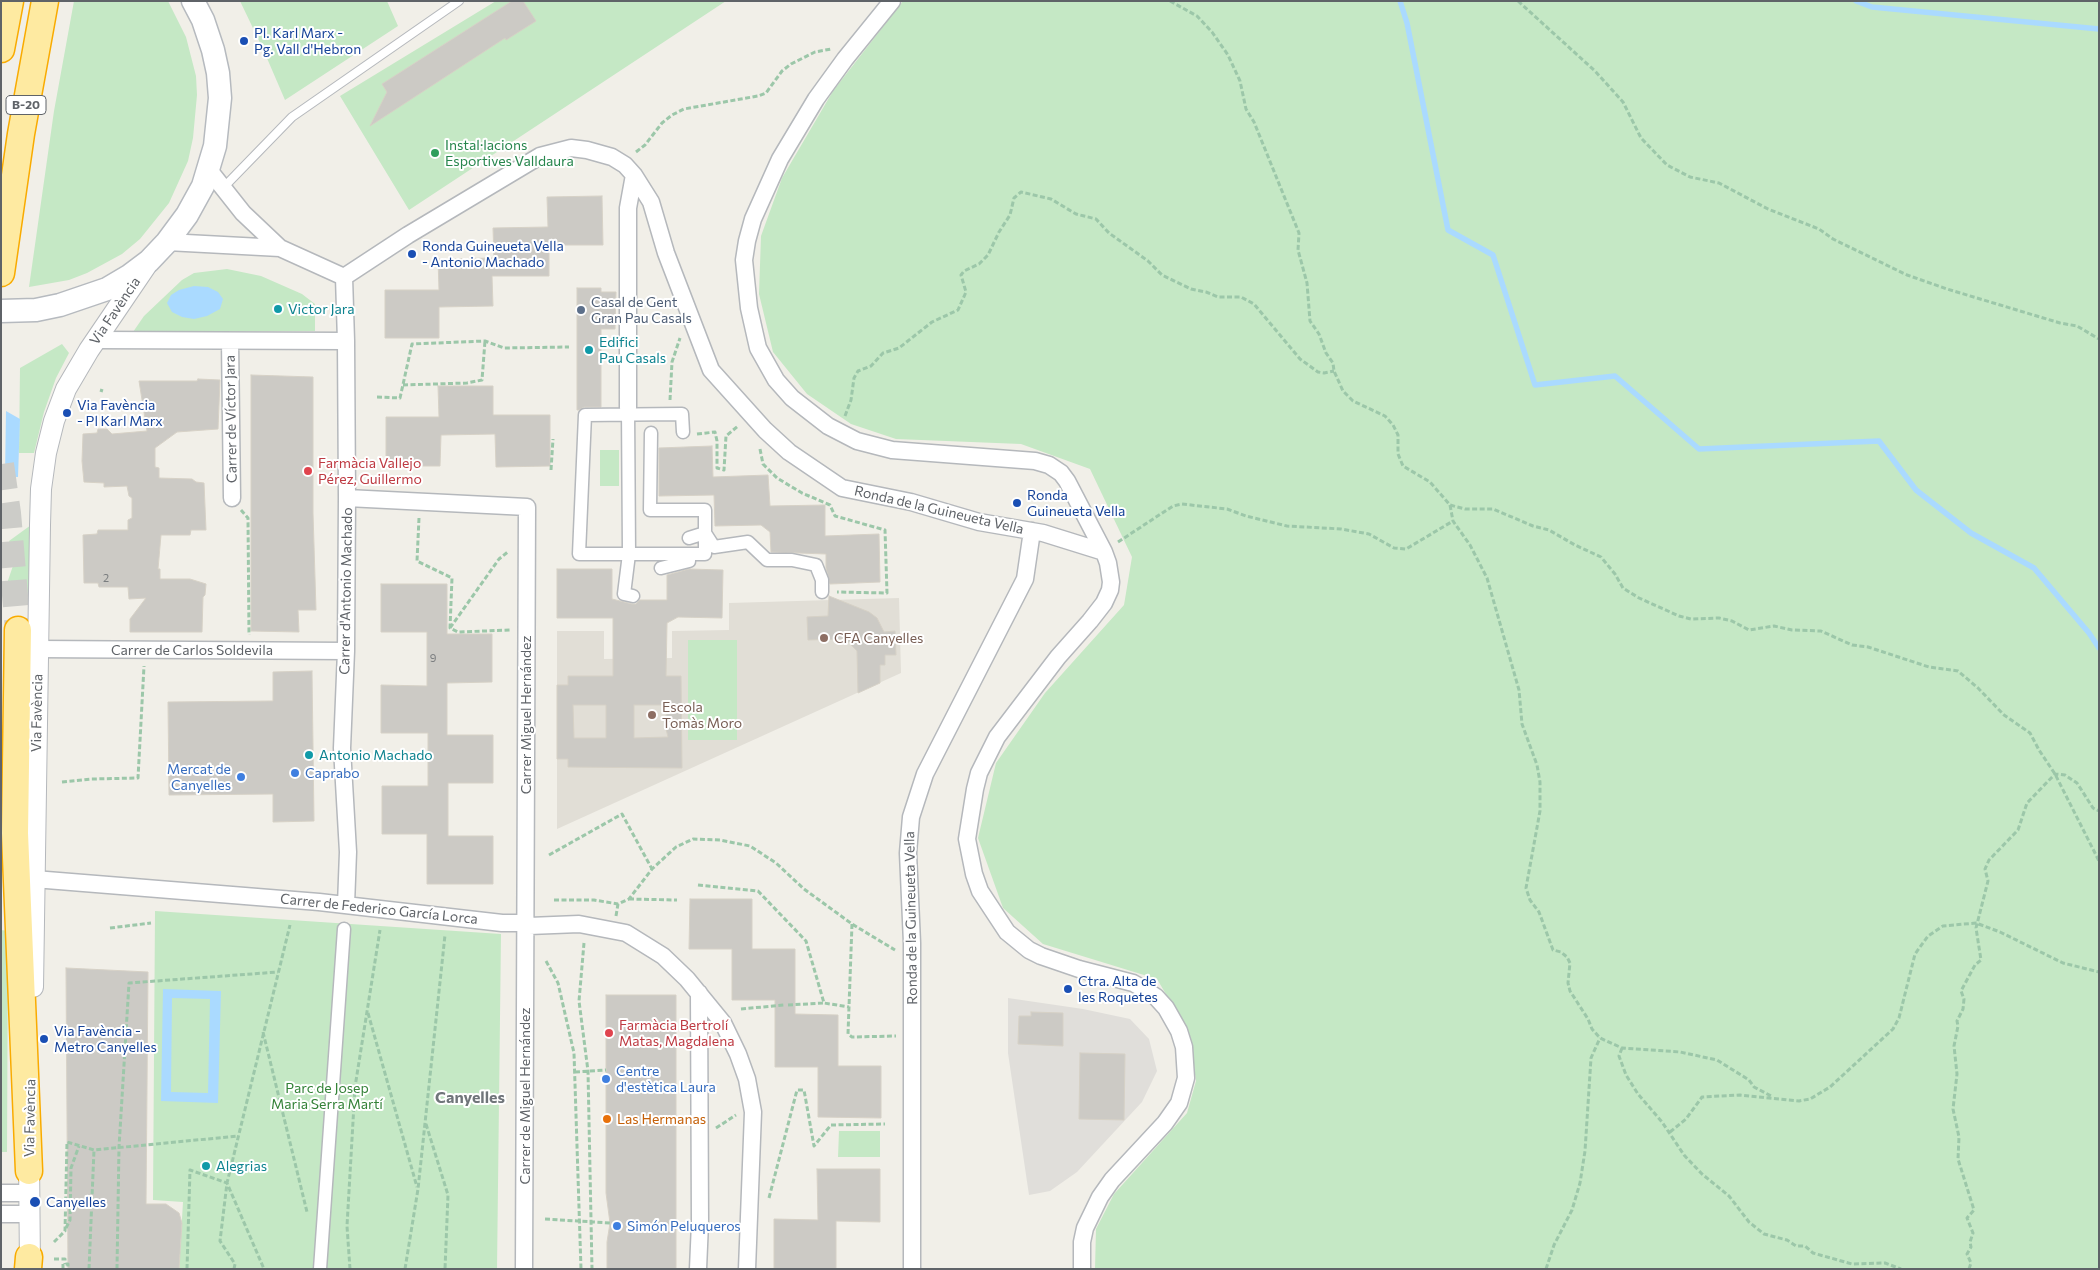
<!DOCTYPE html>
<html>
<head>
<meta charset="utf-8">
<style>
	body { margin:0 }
	#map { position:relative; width:2100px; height:1270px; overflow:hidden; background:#f1efe8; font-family:Commissioner,sans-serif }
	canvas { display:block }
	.frame { position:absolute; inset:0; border:2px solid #5f6368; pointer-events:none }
</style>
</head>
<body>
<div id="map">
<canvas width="2100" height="1270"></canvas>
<div class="frame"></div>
</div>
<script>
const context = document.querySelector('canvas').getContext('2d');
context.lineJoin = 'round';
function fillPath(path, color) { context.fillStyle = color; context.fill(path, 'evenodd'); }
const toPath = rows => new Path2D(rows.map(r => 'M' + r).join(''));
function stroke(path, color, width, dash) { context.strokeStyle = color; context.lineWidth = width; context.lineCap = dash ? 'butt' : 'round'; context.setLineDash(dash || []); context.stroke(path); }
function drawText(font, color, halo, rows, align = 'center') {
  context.font = font + ' Commissioner,sans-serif'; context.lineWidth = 4; context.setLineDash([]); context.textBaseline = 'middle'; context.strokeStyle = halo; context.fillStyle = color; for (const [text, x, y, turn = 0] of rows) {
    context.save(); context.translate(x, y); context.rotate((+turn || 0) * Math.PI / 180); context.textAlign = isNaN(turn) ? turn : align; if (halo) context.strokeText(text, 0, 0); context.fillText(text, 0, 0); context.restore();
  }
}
fillPath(toPath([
	[1008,998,1083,1009,1130,1019,1149,1039,1157,1071,1142,1102,1077,1172,1050,1191,1029,1195,1008,1053]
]), '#e0deda');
fillPath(toPath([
	[899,598,901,673,557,829,557,631,604,631,604,659,672,658,672,631,729,630,729,603]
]), '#e1ded6');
fillPath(toPath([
	[74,1,168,1,186,37,196,76,197,95,193,138,188,161,169,203,140,239,122,254,87,273,69,280,29,287,54,111],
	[240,1,387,1,398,26,285,100,263,49],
	[496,1,726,1,409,210,340,96],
	[903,1,2099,2,2099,1269,1095,1269,1096,1229,1114,1194,1187,1113,1196,1081,1189,1033,1157,979,1043,944,1003,908,978,838,996,763,1045,693,1124,605,1132,557,1090,469,1021,444,896,439,851,424,807,394,773,352,759,294,761,236,782,178,833,91],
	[227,269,261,276,302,294,315,304,315,331,226,331,193,334,133,332,144,316,182,280,194,273],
	[62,344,69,353,56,378,44,412,34,453,19,453,20,368],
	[600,450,619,450,619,486,600,486],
	[31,525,29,602,7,598,3,595,16,557,9,541],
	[688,640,737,640,737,740,688,740],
	[155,911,501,934,497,1269,179,1269,183,1202,153,1200],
	[1,930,8,931,7,1152,1,1152],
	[839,1131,880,1131,880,1157,838,1157]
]), '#c5e8c5');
fillPath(toPath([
	[194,286,208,287,218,292,223,299,220,309,207,316,194,319,182,317,172,312,167,303,171,295,179,290],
	[6,411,20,419,18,477,5,477],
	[163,989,221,991,218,1103,161,1101],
	[172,998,210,999,208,1093,171,1092]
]), '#aadaff');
stroke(toPath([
	[1400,1,1407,23,1448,230,1493,255,1535,385,1615,376,1699,449,1879,441,1916,490,1971,533,2034,568,2089,633,2099,648],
	[1856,1,1872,7,2099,29]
]), '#aadaff', 5.5);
const building = toPath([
	[512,1,523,1,536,21,506,40,505,38,370,126,387,92,382,84,512,1],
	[602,196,603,245,549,245,549,276,492,276,493,306,439,307,439,338,385,338,385,290,439,290,438,259,494,258,493,228,548,227,547,197,602,196],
	[577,288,601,288,601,292,616,292,615,329,601,329,601,407,584,407,579,410,577,410,577,288],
	[251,375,313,377,313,513,316,610,298,610,299,632,251,631,251,375],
	[198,379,220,380,218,429,177,432,155,448,155,467,159,468,159,478,192,479,196,482,204,483,206,530,191,530,190,535,161,535,158,569,160,569,160,579,190,579,206,584,205,595,203,597,202,632,130,632,130,619,146,598,129,599,128,587,99,587,98,583,84,583,83,535,97,534,98,530,128,530,128,520,132,518,132,498,129,496,127,486,104,487,104,483,84,482,82,461,83,434,97,433,98,429,107,429,112,434,147,431,139,381,197,381,198,379],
	[438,386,493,386,493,415,550,415,550,466,496,467,495,434,441,435,440,466,386,466,386,417,439,417,438,386],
	[712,446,713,477,768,475,770,506,825,505,825,536,879,534,880,582,830,584,826,568,826,554,771,552,770,532,761,525,715,526,714,495,659,496,659,448,712,446],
	[557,569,612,569,612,599,632,604,636,604,640,600,667,600,667,575,689,569,723,570,722,618,678,617,667,623,666,676,681,676,682,768,568,767,568,759,557,759,557,685,568,685,568,676,613,676,613,618,557,618,557,569],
	[573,705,606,705,606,738,574,738,573,705],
	[634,705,670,705,664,721,668,737,634,738,634,705],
	[381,584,447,584,447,634,492,634,492,682,447,683,447,735,493,735,493,783,448,783,448,836,493,836,493,884,427,884,427,834,382,834,382,786,428,786,428,733,381,733,381,685,427,686,427,632,381,632,381,584],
	[829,596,869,612,877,618,884,632,895,631,896,655,885,655,885,665,880,665,880,683,858,693,857,651,845,639,808,640,807,617,828,616,829,596],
	[312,671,314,821,273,822,273,794,169,795,168,702,273,701,273,672,312,671],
	[690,899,752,899,752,949,795,949,795,1014,838,1015,838,1066,881,1066,881,1118,818,1117,818,1067,775,1067,775,1000,732,1000,732,949,689,949,690,899],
	[66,968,148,972,146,1204,166,1204,179,1213,182,1223,179,1269,68,1269,66,968],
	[606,995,676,995,676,1269,607,1269,607,1242,610,1223,606,1193,606,995],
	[1031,1012,1063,1013,1063,1046,1018,1044,1019,1016,1031,1016,1031,1012],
	[1080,1053,1125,1054,1124,1120,1079,1119,1080,1053],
	[817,1169,880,1169,880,1222,836,1221,836,1269,774,1269,774,1219,818,1220,817,1169]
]);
fillPath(building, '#cccac5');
stroke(building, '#d6d1c6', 1);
stroke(toPath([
	[1,464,8,513,18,630]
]), '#ccccc8', 26, [26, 13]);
const service = toPath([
	[223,188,292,117,459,1]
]);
const pedestrian = toPath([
	[628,408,629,554,624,594,633,596],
	[651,433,650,510,705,510,705,554,579,554,585,415,682,414,683,432],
	[689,538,705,533,714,547,748,542,767,560,792,560,816,565,822,580,822,592],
	[661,568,689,561,689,554],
	[320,1269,344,929]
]);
const minor = toPath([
	[892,1,845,59,816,99,780,159,753,219,747,241,744,260,749,308,758,348,776,380,792,398,828,426,857,441,892,450,1035,461,1049,465,1061,473,1067,481,1104,552],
	[209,170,243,213,280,248,344,277],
	[167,242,280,248],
	[344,277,408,235,540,156,571,148,587,150,612,157,625,165,634,175,651,202,666,253,711,370,765,430,789,452,842,488,911,502,979,522,1043,533,1104,552,1108,563,1111,582,1110,590,1104,603,1090,621,1058,657,997,737,979,773,975,789,967,839,974,874,980,891,1007,932,1029,950,1041,956,1079,969,1133,983,1144,989,1156,997,1166,1008,1179,1031,1184,1047,1186,1078,1179,1103,1165,1123,1112,1180,1100,1197,1085,1228,1082,1242,1082,1269],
	[344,277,346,341,347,498,346,651,342,748,348,852,346,905],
	[95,340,346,341],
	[230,341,232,498],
	[628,408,628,208,634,175],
	[347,498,527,507,524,1269],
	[38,649,346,651],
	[34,879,319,902,502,923,526,923,529,926,579,924,626,933,663,956,687,979,723,1023,738,1054,747,1079,753,1112,747,1269],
	[1,1193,29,1193],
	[1,1214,28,1214],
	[698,1269,700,1223,699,993],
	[912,1269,912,943,908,853,911,817,925,774,1025,579,1032,531]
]);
const tertiary = toPath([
	[33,987,40,525,41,489,46,453,54,421,66,389,89,350,146,266],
	[29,1158,30,1269]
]);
const secondary = toPath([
	[1,311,36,310,60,305,107,289,129,276,149,261,167,242,187,215,203,186,215,146,220,98,218,73,213,50,203,20,193,1]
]);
const trunk = toPath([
	[1,49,10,1],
	[1,273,21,134,45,1],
	[18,630,15,833,29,1171],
	[28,1269,29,1257]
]);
stroke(service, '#b5b8bc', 10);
stroke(pedestrian, '#b5b8bc', 15);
stroke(minor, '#b5b8bc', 19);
stroke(tertiary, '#b5b8bc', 22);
stroke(secondary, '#b6babf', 25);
stroke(trunk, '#f9ab00', 29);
stroke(toPath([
	[1170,1,1197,16,1212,32,1228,55,1240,81,1246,109,1254,122,1299,233,1298,250,1307,283,1310,321,1319,334,1326,353,1333,363,1334,371,1343,391,1353,401,1385,416,1393,425,1398,435,1398,454,1403,466,1430,482,1450,505,1465,509,1493,509,1533,526,1549,530,1575,545,1601,557,1615,574,1623,588,1639,598,1679,616,1691,619,1719,618,1732,621,1749,630,1774,626,1792,630,1821,631,1852,645,1868,647,1929,667,1958,671,1978,688,2004,715,2030,733,2039,750,2055,774,2099,861],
	[1518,1,1595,71,1623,102,1641,138,1667,165,1690,177,1719,183,1768,209,1819,229,1833,239,1907,275,1947,289,2060,323,2077,326,2099,339],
	[636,152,645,145,662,123,672,115,684,109,758,96,766,93,782,71,791,64,815,52,831,49],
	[403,385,467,383,482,380,485,341],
	[100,390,103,391],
	[377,397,400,398,412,344,485,341,504,348,569,347],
	[670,400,672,362,680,338],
	[845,416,851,400,854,378,858,371,871,366,883,353,899,348,932,322,958,310,966,292,961,275,964,271,979,264,988,255,999,232,1010,215,1014,198,1021,192,1051,199,1076,214,1096,219,1109,233,1148,261,1162,275,1191,289,1206,292,1218,297,1241,297,1254,304,1300,359,1318,372,1324,373,1334,371],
	[697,434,715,432,717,441,717,468,724,470,726,436,738,426],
	[760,449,763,464,777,478,802,493,830,505,835,516,885,530,887,593,837,592],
	[551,470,553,439],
	[1450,505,1453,521,1470,545,1487,578,1519,690,1522,724,1537,765,1540,782,1540,811,1526,888,1530,900,1539,912,1553,950,1561,952,1567,957,1570,963,1568,983,1570,991,1588,1019,1592,1029,1600,1038,1622,1048,1680,1052,1717,1060,1749,1080,1754,1087,1773,1097],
	[241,510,248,518,249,635],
	[419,518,417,561,452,578,450,628,458,632,511,630],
	[1118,542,1173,506,1182,504,1227,509,1246,516,1287,526,1341,529,1369,534,1394,548,1406,549,1453,521],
	[450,628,499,559,509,551],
	[62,782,91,779,138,778,144,666],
	[549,855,622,814,652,869],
	[698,885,758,891,806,941,824,1003,849,1007],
	[629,899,677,900],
	[554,900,594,900,618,904,629,899,652,869,676,847,693,839,720,840,750,846,776,863,804,889,852,924,895,950],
	[616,916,618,904],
	[852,924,848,1034,852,1037,896,1036],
	[110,928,151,923],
	[584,943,579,1001,588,1071,592,1269],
	[546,961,558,983,574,1053,581,1269],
	[788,1005,824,1003],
	[741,1009,784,1005],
	[368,1013,417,1187],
	[263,1032,307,1212],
	[1622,1048,1619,1056,1626,1075,1638,1094,1662,1122,1684,1155,1702,1174,1729,1196,1749,1222,1764,1234,1787,1240,1796,1246,1805,1246,1813,1253,1852,1264,1885,1263,1901,1269],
	[575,1072,606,1070],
	[426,1124,448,1195,445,1269],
	[716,1128,736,1115],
	[1670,1132,1686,1119,1702,1097,1740,1095,1799,1101,1810,1099,1830,1087,1893,1029,1899,1018,1915,954,1928,936,1943,926,1976,923,2000,932,2063,963,2099,972],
	[769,1198,797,1090,804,1090,814,1146,831,1125,885,1124],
	[545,1219,610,1223],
	[66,1228,70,1220,71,1168,79,1146],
	[54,1242,65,1231,67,1142,94,1150,238,1136],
	[54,1259,65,1259,65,1264],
	[63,1269,63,1264,68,1264,68,1269],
	[89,1269,94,1150],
	[117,1269,119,1147,129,983,278,972],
	[187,1269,190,1170,227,1183,264,1269],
	[234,1269,235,1264,220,1241,227,1183,290,925],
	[350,1269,347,1226,355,1087,380,930],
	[405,1269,418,1189,445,935],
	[1546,1269,1554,1245,1572,1210,1580,1183,1585,1151,1591,1058,1600,1038],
	[1969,1269,1971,1263,1967,1254,1971,1247,1970,1242,1973,1233,1967,1218,1974,1210,1958,1159,1959,1137,1953,1109,1957,1074,1954,1046,1958,1026,1957,1021,1963,1009,1964,999,1961,991,1975,965,1981,960,1976,928,1988,881,1985,869,1989,860,2018,830,2027,803,2055,774,2065,775,2077,783,2093,808,2099,811]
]), '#9cc7a9', 3, [5, 2.5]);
stroke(service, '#fff', 8);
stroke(pedestrian, '#fff', 12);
stroke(minor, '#fff', 16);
stroke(tertiary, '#fff', 20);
stroke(secondary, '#fff', 22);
stroke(trunk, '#feeaa1', 26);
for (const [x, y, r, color] of [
	[244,41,5,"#1a4fb4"],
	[435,153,5,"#2e9e5b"],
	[412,254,5,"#1a4fb4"],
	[278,309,5,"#0f9aa8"],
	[581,310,5,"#5c6f8a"],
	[589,350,5,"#0f9aa8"],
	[67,413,5,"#1a4fb4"],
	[308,471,5,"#e0444e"],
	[1017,503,5,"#1a4fb4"],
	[824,638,5,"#8d6e63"],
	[652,715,5,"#8d6e63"],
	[309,755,5,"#0f9aa8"],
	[295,773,5,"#3f7fe0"],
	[241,777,5,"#3f7fe0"],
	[1068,989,5,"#1a4fb4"],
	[609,1033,5,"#e0444e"],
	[44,1039,5,"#1a4fb4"],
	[606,1079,5,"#3f7fe0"],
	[607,1119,5,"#e8710a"],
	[206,1166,5,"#0f9aa8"],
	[35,1202,6,"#1a4fb4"],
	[617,1226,5,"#3f7fe0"]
]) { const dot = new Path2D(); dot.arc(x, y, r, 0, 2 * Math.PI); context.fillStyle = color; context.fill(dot); stroke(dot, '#fff', 2); }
drawText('11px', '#7a7d7f', null, [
	["2",106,578],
	["9",433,658]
]);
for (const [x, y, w] of [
	[26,105,40]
]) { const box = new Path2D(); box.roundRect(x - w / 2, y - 9.5, w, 19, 4); context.fillStyle = '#fff'; context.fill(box); stroke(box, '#5f6368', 1); }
drawText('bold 12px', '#5f6368', null, [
	["B-20",26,105]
]);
drawText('14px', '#164399', '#fff', [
	["Pl. Karl Marx -",254,33],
	["Pg. Vall d'Hebron",254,49],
	["Ronda Guineueta Vella",422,246],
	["- Antonio Machado",422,262],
	["Via Favència",77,405],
	["- Pl Karl Marx",77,421],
	["Ronda",1027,495],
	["Guineueta Vella",1027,511],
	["Ctra. Alta de",1078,981],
	["les Roquetes",1078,997],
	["Via Favència -",54,1031],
	["Metro Canyelles",54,1047],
	["Canyelles",46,1202]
], 'left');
drawText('14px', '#27864d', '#fff', [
	["Instal·lacions",445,145],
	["Esportives Valldaura",445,161]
], 'left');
drawText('14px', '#4e5e75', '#fff', [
	["Casal de Gent",591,302],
	["Gran Pau Casals",591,318]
], 'left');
drawText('14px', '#0d838f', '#fff', [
	["Victor Jara",288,309],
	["Edifici",599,342],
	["Pau Casals",599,358],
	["Antonio Machado",319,755],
	["Alegrias",216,1166]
], 'left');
drawText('14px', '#5f6368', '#fff', [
	["Via Favència",115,311,-56],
	["Carrer de Víctor Jara",231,419,-91],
	["Ronda de la Guineueta Vella",939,510,13],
	["Carrer d'Antonio Machado",346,591,-89],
	["Carrer de Carlos Soldevila",192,650],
	["Via Favència",37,713,-89],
	["Carrer Miguel Hernández",526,715,-90],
	["Carrer de Federico García Lorca",379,909,6],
	["Ronda de la Guineueta Vella",911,918,-91],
	["Carrer de Miguel Hernández",525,1096,-90],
	["Via Favència",30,1118,-89]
]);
drawText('14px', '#be3a42', '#fff', [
	["Farmàcia Vallejo",318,463],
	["Pérez, Guillermo",318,479],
	["Farmàcia Bertrolí",619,1025],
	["Matas, Magdalena",619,1041]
], 'left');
drawText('14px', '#785e54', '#fff', [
	["CFA Canyelles",834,638],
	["Escola",662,707],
	["Tomàs Moro",662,723]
], 'left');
drawText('14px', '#366cbe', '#fff', [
	["Mercat de",231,769,"right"],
	["Canyelles",231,785,"right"],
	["Caprabo",305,773],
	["Centre",616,1071],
	["d'estètica Laura",616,1087],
	["Simón Peluqueros",627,1226]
], 'left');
drawText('14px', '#348238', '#fff', [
	["Parc de Josep",327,1088],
	["Maria Serra Martí",327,1104]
]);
drawText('14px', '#c56008', '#fff', [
	["Las Hermanas",617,1119]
], 'left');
drawText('bold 16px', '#70757a', '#fff', [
	["Canyelles",470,1098]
]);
</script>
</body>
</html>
